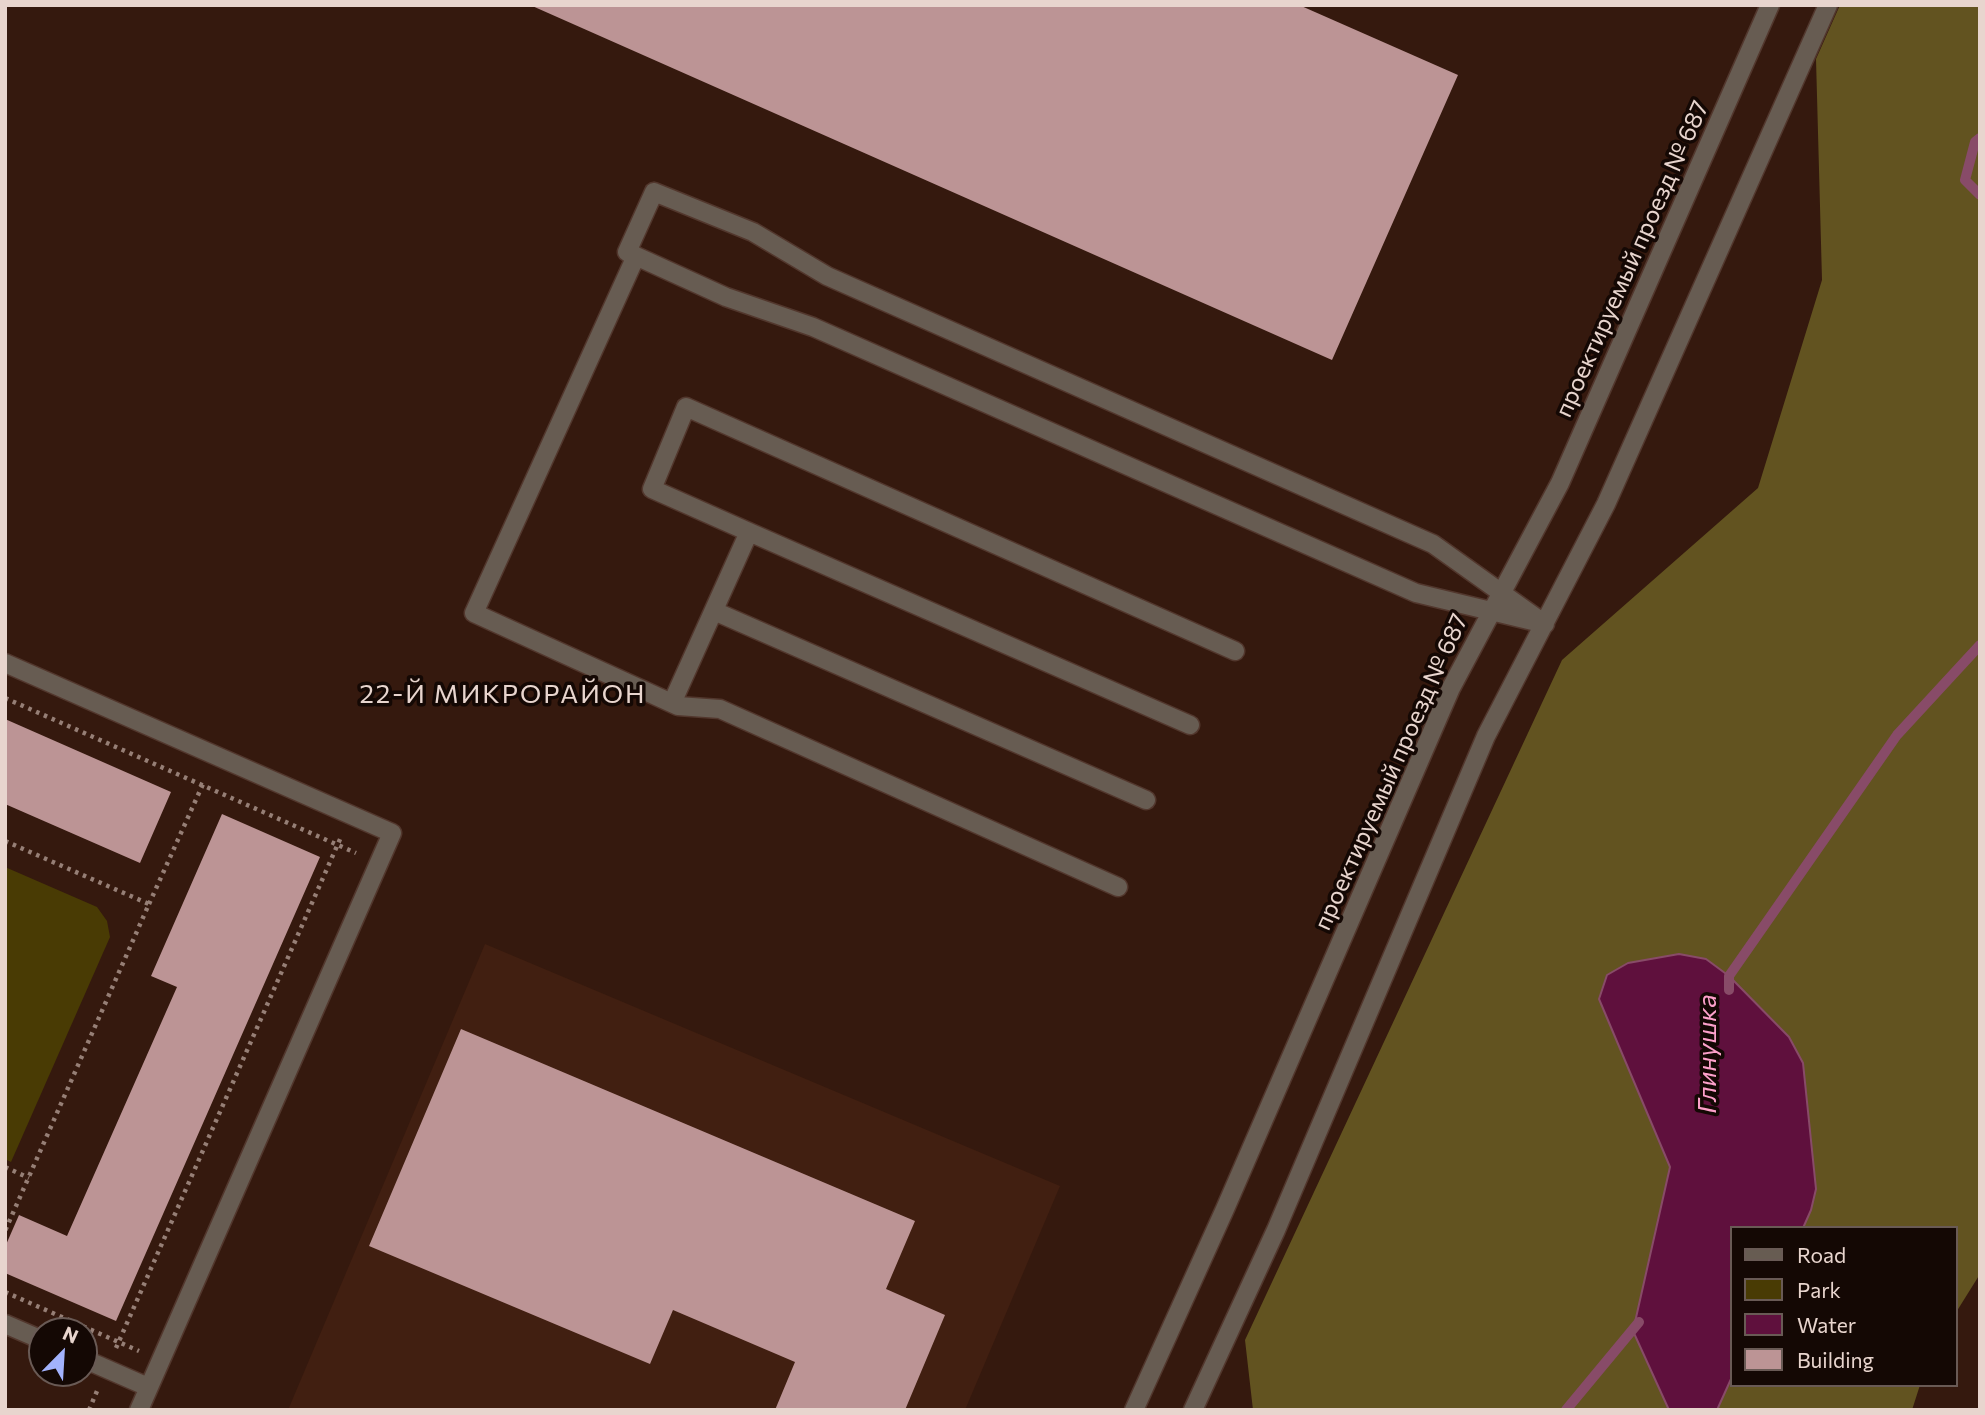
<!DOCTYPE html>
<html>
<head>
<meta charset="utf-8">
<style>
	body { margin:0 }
	#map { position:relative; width:1985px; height:1415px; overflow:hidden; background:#35190e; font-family:Commissioner,sans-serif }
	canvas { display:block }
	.frame { position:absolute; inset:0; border:7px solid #e8d5ce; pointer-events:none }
	.legend { position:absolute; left:1730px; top:1226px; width:228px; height:161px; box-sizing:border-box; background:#140804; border:2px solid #695a55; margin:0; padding:9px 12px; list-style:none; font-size:21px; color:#e8d5ce }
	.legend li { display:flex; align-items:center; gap:14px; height:35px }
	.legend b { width:35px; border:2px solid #695a55 }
	.north { position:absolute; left:28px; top:1317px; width:70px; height:70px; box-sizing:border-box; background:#140804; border:2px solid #695a55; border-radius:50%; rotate:24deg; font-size:19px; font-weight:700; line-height:28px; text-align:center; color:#e8d5ce }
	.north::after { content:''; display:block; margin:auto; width:24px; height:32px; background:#a2b2fd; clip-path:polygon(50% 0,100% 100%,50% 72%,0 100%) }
</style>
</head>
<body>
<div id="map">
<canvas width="1985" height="1415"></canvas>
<div class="frame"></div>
<ul class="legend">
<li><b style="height:9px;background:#675c52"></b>Road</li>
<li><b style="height:19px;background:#493b04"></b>Park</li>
<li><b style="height:19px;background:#5f103d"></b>Water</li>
<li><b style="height:19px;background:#bc9495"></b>Building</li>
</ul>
<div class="north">N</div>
</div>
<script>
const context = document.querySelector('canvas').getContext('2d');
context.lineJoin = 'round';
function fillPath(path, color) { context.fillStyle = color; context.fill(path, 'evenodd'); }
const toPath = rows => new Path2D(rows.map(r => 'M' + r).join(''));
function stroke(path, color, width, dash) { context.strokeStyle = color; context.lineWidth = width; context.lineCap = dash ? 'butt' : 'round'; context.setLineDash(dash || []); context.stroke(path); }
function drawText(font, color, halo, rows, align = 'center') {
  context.font = font + ' Commissioner,sans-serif'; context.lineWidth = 7; context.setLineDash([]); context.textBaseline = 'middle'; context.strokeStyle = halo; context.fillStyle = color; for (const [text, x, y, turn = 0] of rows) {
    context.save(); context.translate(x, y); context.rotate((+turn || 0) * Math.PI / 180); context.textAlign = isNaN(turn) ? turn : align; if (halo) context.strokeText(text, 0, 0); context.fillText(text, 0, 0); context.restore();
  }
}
fillPath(toPath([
	[485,944,1060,1186,965,1410,288,1410]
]), '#411f11');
fillPath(toPath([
	[5,867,97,907,107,921,110,937,11,1162,5,1159]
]), '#493b04');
fillPath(toPath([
	[1840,5,1980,5,1980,1274,1955,1314,1955,1228,1731,1228,1731,1385,1920,1385,1912,1410,1253,1410,1245,1340,1562,660,1758,488,1822,280,1816,59]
]), '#625320');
const water = toPath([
	[1679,954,1706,959,1729,976,1789,1037,1803,1063,1816,1189,1811,1210,1803,1228,1731,1228,1731,1379,1717,1410,1669,1410,1633,1331,1670,1167,1599,999,1607,975,1628,963,1679,954]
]);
fillPath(water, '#5f103d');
stroke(water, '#884b68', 2);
stroke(toPath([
	[1980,138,1975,142,1965,180,1980,195],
	[1729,990,1729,976,1897,735,1980,645],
	[1566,1410,1639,1322]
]), '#884b68', 10);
fillPath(toPath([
	[530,5,1299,5,1458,75,1332,360],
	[5,719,171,792,140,863,5,804],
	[222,814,320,857,116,1321,5,1273,5,1247,19,1215,67,1236,177,987,151,976],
	[461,1029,915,1221,886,1289,945,1315,905,1410,775,1410,795,1362,673,1310,650,1364,369,1246]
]), '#bc9495');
const minor = toPath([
	[654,192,753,232,827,276,1433,544,1545,624,1416,593,813,327,726,297,627,252,654,192],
	[636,256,474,613,678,706,720,709,1118,887],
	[749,532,1190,725],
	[714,611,1146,800],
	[5,663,392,833,139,1410],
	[672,703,749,532,652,489,686,407,1235,651],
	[5,1324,42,1340],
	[84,1359,148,1387],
	[1134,1410,1225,1209,1451,688,1560,483,1770,5],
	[1193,1410,1276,1230,1486,736,1606,504,1828,5]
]);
stroke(minor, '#52372d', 21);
stroke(toPath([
	[5,698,356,853],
	[5,841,149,904,5,1231],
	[149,904,203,784],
	[5,1167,29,1178],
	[5,1292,139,1351],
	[116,1348,341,837],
	[89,1410,97,1391]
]), '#967f76', 4.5, [3.5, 5]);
stroke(minor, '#675c52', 18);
drawText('24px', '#e8d5ce', '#140804', [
	["проектируемый проезд № 687",1632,259,-66],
	["проектируемый проезд № 687",1391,772,-66]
]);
context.letterSpacing = '2px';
drawText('26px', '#e8d5ce', '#140804', [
	["22-Й МИКРОРАЙОН",503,694]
]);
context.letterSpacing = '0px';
drawText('italic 26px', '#fca0ca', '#140804', [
	["Глинушка",1707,1054,-90]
]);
</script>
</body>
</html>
